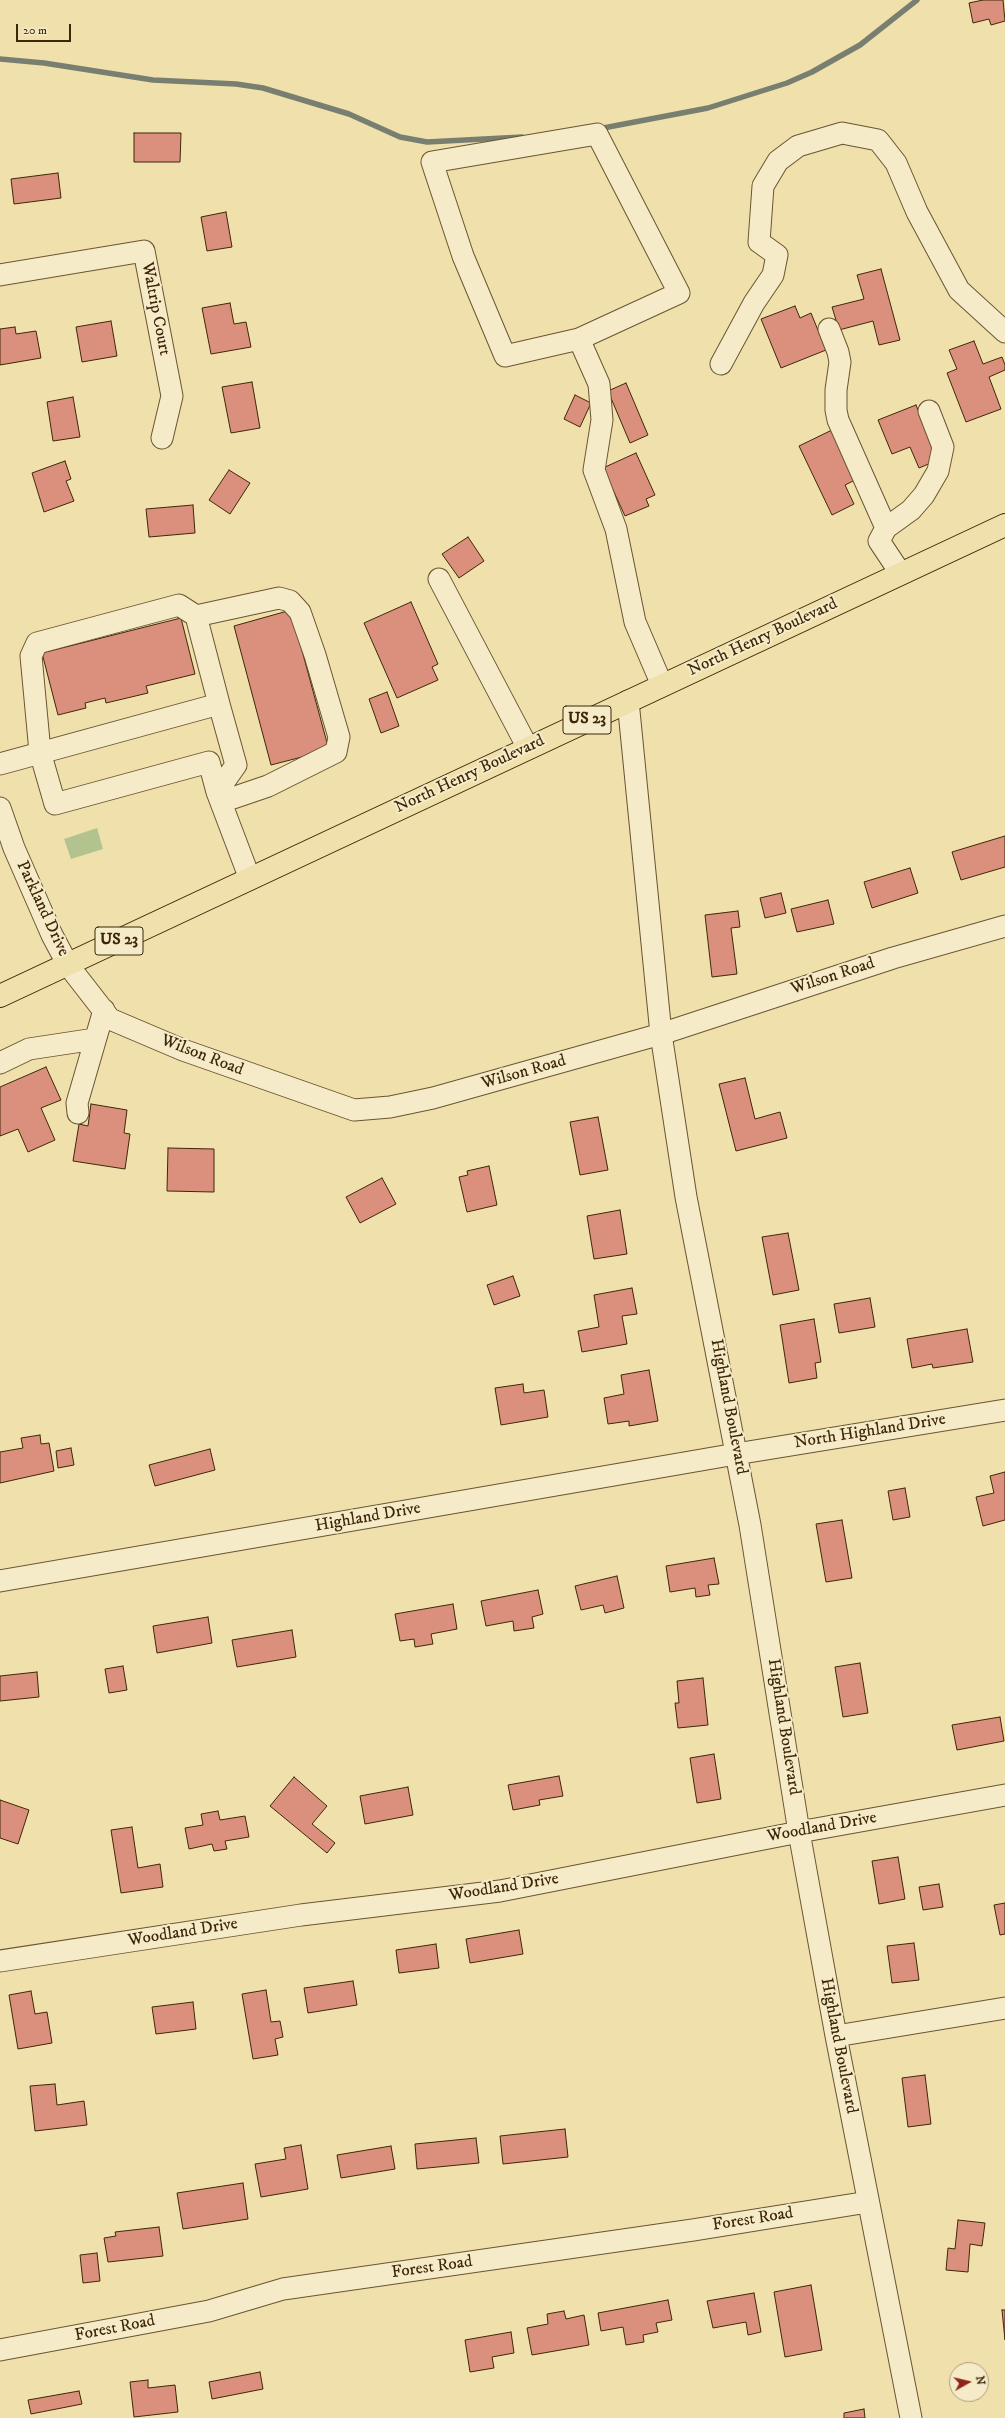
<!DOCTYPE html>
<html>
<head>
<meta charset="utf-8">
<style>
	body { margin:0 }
	#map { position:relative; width:1005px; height:2418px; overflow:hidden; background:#f0e0ac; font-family:"IM FELL DW Pica",serif }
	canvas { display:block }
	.north { position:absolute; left:949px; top:2362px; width:40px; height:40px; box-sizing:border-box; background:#f5ebc9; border:1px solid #ac9d7c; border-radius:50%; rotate:82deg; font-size:11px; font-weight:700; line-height:16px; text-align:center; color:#3e2708 }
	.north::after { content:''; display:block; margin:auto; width:14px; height:18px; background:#8f2418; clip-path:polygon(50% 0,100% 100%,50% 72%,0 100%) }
	.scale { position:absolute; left:16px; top:24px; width:55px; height:18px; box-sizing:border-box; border:2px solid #3e2708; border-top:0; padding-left:5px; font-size:12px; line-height:14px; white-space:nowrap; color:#3e2708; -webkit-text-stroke:3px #f5ebc9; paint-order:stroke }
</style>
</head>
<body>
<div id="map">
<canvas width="1005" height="2418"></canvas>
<div class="north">N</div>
<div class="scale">20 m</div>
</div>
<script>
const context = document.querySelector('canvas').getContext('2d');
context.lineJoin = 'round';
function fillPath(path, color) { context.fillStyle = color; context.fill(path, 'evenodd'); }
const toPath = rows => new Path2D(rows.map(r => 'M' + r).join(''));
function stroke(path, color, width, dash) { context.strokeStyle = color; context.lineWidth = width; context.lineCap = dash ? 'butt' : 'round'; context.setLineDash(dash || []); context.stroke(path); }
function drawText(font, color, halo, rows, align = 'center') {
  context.font = font + ' "IM FELL DW Pica",serif'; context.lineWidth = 4; context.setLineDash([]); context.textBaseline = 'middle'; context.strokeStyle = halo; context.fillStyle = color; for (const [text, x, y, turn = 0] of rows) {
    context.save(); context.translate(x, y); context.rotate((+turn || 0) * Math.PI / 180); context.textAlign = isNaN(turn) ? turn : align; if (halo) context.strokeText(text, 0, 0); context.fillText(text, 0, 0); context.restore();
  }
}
fillPath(toPath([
	[97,828,103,849,71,859,64,839]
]), '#b2c38f');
stroke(toPath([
	[0,59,44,63,153,80,236,84,263,88,349,114,400,137,427,142,522,137],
	[598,129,708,108,787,83,812,72,860,45,917,0]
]), '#797f70', 5.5);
const building = toPath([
	[983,0,1003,0,1005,21,991,25,989,19,973,23,969,3,983,0],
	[134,133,181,133,180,162,134,162,134,133],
	[58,173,61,198,14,204,11,179,58,173],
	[226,212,232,247,207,251,201,217,226,212],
	[881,269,900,340,879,345,873,321,839,330,832,307,864,299,857,275,881,269],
	[230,303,234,324,246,322,251,347,211,354,202,308,230,303],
	[795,306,800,318,811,313,826,350,781,368,761,319,795,306],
	[111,321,117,356,82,362,76,327,111,321],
	[15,327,16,334,36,331,41,358,0,365,0,329,15,327],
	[974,341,983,364,1002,357,1005,365,1005,370,989,377,1001,409,966,422,947,373,957,369,949,350,974,341],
	[252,382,260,428,231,433,222,387,252,382],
	[626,383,648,435,630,443,608,391,626,383],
	[575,395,591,403,580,427,564,419,575,395],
	[73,397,80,437,53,441,47,402,73,397],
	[916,405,938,460,919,468,910,447,892,454,878,420,916,405],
	[832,430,855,480,845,485,854,504,832,515,799,446,832,430],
	[636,453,655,495,646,499,649,506,625,516,603,468,636,453],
	[65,461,71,479,66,481,74,501,44,512,32,473,65,461],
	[229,470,250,483,230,514,209,500,229,470],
	[193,505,195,533,149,537,146,509,193,505],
	[468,537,484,561,459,578,442,554,468,537],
	[411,602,438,664,432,667,438,680,397,698,364,623,411,602],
	[291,610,329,750,271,765,234,626,291,610],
	[181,618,195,674,146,686,148,693,106,703,105,698,85,703,86,708,58,715,42,653,181,618],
	[387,692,399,726,381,733,369,699,387,692],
	[1005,836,1005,867,961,880,952,852,1005,836],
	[910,868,918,893,872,908,864,882,910,868],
	[781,893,786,913,765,918,760,898,781,893],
	[828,900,834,924,797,932,791,909,828,900],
	[738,911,740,927,731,928,737,974,712,977,705,915,738,911],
	[46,1067,61,1100,41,1108,55,1140,28,1152,18,1129,0,1136,0,1087,46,1067],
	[745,1078,755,1119,780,1112,787,1138,736,1151,719,1084,745,1078],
	[91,1104,127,1110,124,1133,130,1134,125,1169,73,1161,79,1124,88,1126,91,1104],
	[598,1117,608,1170,580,1175,570,1122,598,1117],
	[168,1148,214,1149,214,1192,167,1191,168,1148],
	[489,1166,497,1205,467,1212,459,1177,468,1175,467,1171,489,1166],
	[382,1178,396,1204,360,1223,346,1197,382,1178],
	[620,1210,627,1254,594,1259,587,1216,620,1210],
	[788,1233,799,1290,773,1295,762,1237,788,1233],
	[513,1276,520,1296,494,1305,487,1285,513,1276],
	[632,1288,637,1314,622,1316,627,1344,582,1352,578,1331,599,1327,594,1295,632,1288],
	[870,1298,875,1327,839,1333,834,1304,870,1298],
	[814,1319,821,1362,815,1363,817,1378,789,1383,780,1325,814,1319],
	[967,1329,973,1362,933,1368,932,1364,912,1368,907,1339,967,1329],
	[649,1370,658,1421,629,1426,629,1421,608,1424,604,1398,624,1394,621,1375,649,1370],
	[523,1384,524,1393,544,1390,548,1417,501,1425,495,1388,523,1384],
	[40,1435,41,1444,49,1443,54,1471,0,1483,0,1452,23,1448,21,1438,40,1435],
	[71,1448,74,1465,58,1468,56,1451,71,1448],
	[210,1449,215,1470,155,1486,149,1465,210,1449],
	[1005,1472,1005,1520,983,1526,976,1497,994,1493,990,1476,1005,1472],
	[905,1488,910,1517,893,1520,888,1491,905,1488],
	[842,1520,852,1578,826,1582,816,1524,842,1520],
	[714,1558,719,1584,708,1585,710,1595,696,1597,695,1588,670,1592,666,1566,714,1558],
	[617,1576,624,1608,605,1613,603,1605,581,1610,575,1586,617,1576],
	[538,1590,543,1614,532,1617,534,1628,514,1631,513,1621,486,1626,481,1601,538,1590],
	[453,1604,457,1629,431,1634,433,1644,415,1647,414,1639,400,1641,395,1614,453,1604],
	[208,1617,212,1643,157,1653,153,1626,208,1617],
	[292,1630,296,1657,237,1667,232,1640,292,1630],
	[860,1663,868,1713,843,1717,835,1667,860,1663],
	[123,1666,127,1690,109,1693,105,1669,123,1666],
	[37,1672,39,1697,0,1701,0,1676,37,1672],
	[703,1678,708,1725,678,1728,675,1703,679,1703,677,1681,703,1678],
	[1000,1717,1004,1741,957,1750,952,1725,1000,1717],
	[714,1754,721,1799,697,1803,690,1758,714,1754],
	[559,1776,563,1796,539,1800,540,1805,513,1810,508,1785,559,1776],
	[294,1777,327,1806,312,1824,335,1843,327,1853,270,1806,294,1777],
	[408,1787,413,1815,365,1824,360,1796,408,1787],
	[0,1800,29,1810,18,1844,0,1838,0,1800],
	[218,1811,220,1820,245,1816,249,1837,225,1841,227,1849,214,1851,212,1844,189,1849,185,1828,203,1825,201,1814,218,1811],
	[132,1827,138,1868,160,1864,163,1887,121,1893,111,1830,132,1827],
	[898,1857,905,1899,879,1904,872,1861,898,1857],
	[939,1884,943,1907,923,1910,919,1887,939,1884],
	[1005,1903,1005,1934,1000,1935,994,1905,1005,1903],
	[519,1930,523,1954,470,1963,466,1939,519,1930],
	[914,1943,919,1980,892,1983,887,1946,914,1943],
	[436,1944,439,1968,399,1973,396,1950,436,1944],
	[353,1981,357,2005,308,2013,304,1988,353,1981],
	[266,1990,271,2022,280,2021,283,2037,275,2039,278,2055,253,2059,242,1994,266,1990],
	[31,1991,35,2014,47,2012,52,2043,18,2049,9,1995,31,1991],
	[193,2002,196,2029,156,2034,152,2007,193,2002],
	[925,2075,931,2124,908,2127,902,2078,925,2075],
	[55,2084,57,2105,84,2101,87,2125,35,2131,30,2086,55,2084],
	[565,2129,568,2157,503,2164,500,2136,565,2129],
	[476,2138,479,2163,417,2169,415,2144,476,2138],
	[301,2145,308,2189,261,2197,255,2164,286,2159,284,2148,301,2145],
	[391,2146,395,2169,341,2178,337,2155,391,2146],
	[243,2183,248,2219,183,2229,177,2193,243,2183],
	[958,2220,985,2223,982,2246,970,2244,968,2272,946,2270,948,2248,955,2249,958,2220],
	[159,2227,163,2256,108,2262,104,2238,116,2236,115,2232,159,2227],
	[97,2253,100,2281,83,2283,80,2255,97,2253],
	[811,2285,822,2350,785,2357,774,2292,811,2285],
	[754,2293,761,2332,748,2335,746,2322,713,2328,707,2301,754,2293],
	[668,2300,672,2320,656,2323,658,2332,643,2335,644,2342,626,2345,623,2327,601,2331,598,2313,668,2300],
	[1002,2310,1005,2310,1005,2340,1002,2310],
	[564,2311,566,2319,584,2315,589,2345,532,2355,527,2328,548,2324,547,2314,564,2311],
	[511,2332,514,2353,492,2357,494,2368,470,2372,465,2340,511,2332],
	[260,2372,263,2389,212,2399,209,2382,260,2372],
	[148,2380,148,2388,175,2385,178,2412,134,2417,130,2382,148,2380],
	[79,2391,82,2404,31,2414,28,2400,79,2391],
	[864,2409,865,2418,844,2418,844,2413,864,2409]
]);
fillPath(building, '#da907c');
stroke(building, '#3e2708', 1);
const minor = toPath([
	[0,275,144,251,172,396,162,438],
	[829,329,838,352,840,362,836,390,836,410,838,420,886,528],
	[579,339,505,356,463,256,432,162,597,134,679,293,579,339,599,384,602,420,594,470,616,529,635,622,662,685],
	[721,364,754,303,773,275,777,255,759,242,763,186,778,161,798,146,842,133,878,140,896,163,917,212,959,290,1005,332],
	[901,574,879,541,886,528,911,510,924,495,938,471,943,447,929,411],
	[439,579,528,748],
	[196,616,179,605,37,643,31,656,40,752,55,804,209,762,217,792],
	[628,701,661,1034,686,1197,750,1525,799,1832,836,2036,911,2418],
	[219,704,196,616,279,598,290,601,300,612,315,655,339,737,336,752,268,786,221,802],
	[0,764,219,704,236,765,217,792,250,879],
	[0,808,14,848,52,935,68,965,110,1019,183,1050,354,1110,390,1107,433,1098,661,1034,893,958,1005,926],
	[0,1063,29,1049,95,1039],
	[78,1113,77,1103,104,1010],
	[0,1581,736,1454,1005,1410],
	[0,1961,301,1915,500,1891,799,1832,1005,1795],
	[836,2036,1005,2008],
	[0,2350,209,2311,283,2289,693,2230,868,2202]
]);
const major = toPath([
	[0,996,1005,525]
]);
stroke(minor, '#6a5531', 23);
stroke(major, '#3e2708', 24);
stroke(minor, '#f5ebc9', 21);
stroke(major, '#f0e0ac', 22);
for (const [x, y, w] of [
	[587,720,48],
	[119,941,48]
]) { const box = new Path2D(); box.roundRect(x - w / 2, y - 14, w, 28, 3); context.fillStyle = '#f5ebc9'; context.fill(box); stroke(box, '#3e2708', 1); }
drawText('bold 16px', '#3e2708', null, [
	["US 23",587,720],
	["US 23",119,941]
]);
drawText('17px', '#3e2708', '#f5ebc9', [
	["Waltrip Court",155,309,79],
	["North Henry Boulevard",763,638,-25],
	["North Henry Boulevard",470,775,-25],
	["Parkland Drive",42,909,65],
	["Wilson Road",833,977,-18],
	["Wilson Road",202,1056,21],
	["Wilson Road",524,1073,-16],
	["Highland Boulevard",728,1407,79],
	["North Highland Drive",870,1432,-9],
	["Highland Drive",368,1518,-10],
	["Highland Boulevard",783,1727,81],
	["Woodland Drive",822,1828,-10],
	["Woodland Drive",504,1888,-9],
	["Woodland Drive",183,1933,-9],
	["Highland Boulevard",838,2046,79],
	["Forest Road",753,2220,-9],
	["Forest Road",432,2268,-8],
	["Forest Road",115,2329,-11]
]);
</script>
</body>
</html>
